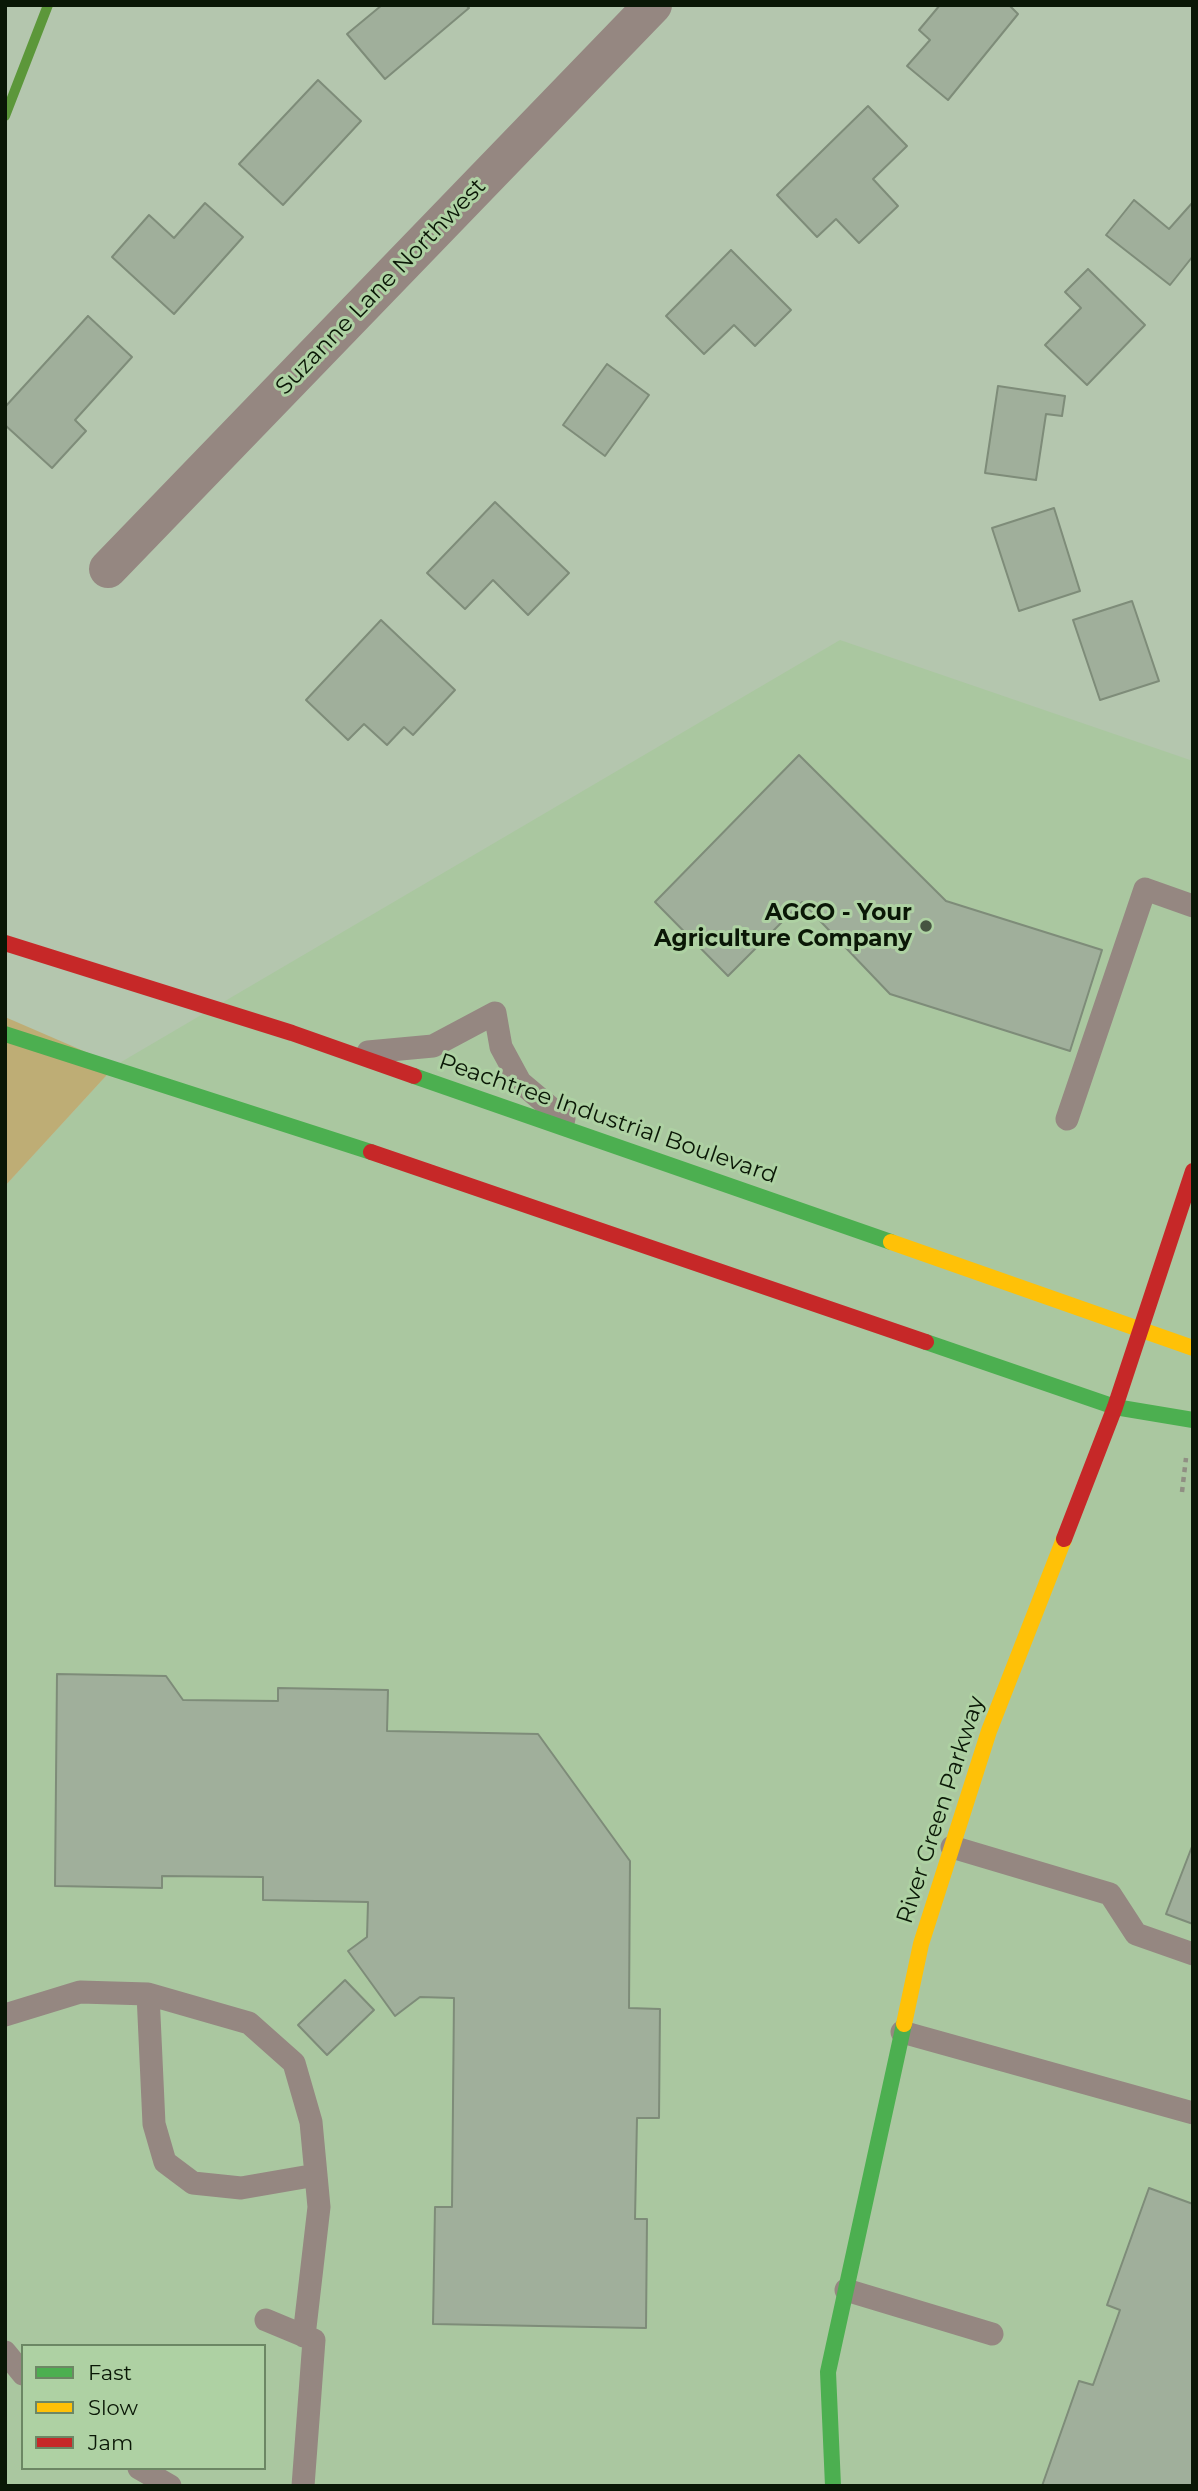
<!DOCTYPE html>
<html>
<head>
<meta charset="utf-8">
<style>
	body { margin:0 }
	#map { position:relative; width:1198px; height:2491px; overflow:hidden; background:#b4c6ae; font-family:Montserrat,sans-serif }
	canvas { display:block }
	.frame { position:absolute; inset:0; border:7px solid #0a1706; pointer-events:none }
	.legend { position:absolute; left:21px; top:2344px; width:245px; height:126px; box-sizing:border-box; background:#aed1a3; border:2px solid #6c8764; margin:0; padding:9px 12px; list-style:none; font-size:21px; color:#0a1706 }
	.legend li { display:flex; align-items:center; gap:14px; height:35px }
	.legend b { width:35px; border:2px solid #6c8764 }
</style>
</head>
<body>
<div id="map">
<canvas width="1198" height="2491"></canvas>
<div class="frame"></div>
<ul class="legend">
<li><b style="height:9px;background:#4caf50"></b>Fast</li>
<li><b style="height:9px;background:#ffc107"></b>Slow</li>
<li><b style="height:9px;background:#c62828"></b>Jam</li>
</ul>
</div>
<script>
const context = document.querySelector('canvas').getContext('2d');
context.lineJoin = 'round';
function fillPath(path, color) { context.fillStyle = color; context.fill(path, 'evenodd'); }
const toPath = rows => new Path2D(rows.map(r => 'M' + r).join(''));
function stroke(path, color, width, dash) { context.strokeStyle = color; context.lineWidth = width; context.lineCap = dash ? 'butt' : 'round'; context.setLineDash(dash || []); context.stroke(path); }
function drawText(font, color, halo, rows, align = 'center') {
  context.font = font + ' Montserrat,sans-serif'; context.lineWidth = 6; context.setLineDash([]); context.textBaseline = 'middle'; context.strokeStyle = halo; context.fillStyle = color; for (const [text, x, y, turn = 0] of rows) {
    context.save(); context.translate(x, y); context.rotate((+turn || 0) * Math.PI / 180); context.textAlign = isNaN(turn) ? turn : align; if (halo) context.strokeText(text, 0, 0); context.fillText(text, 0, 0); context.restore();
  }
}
fillPath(toPath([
	[840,640,1193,761,1193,2486,5,2486,5,1186,116,1065],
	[23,2346,264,2346,264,2468,23,2468]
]), '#aac7a0');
fillPath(toPath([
	[5,1017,116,1065,5,1186]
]), '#bead75');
stroke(toPath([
	[5,116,48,5]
]), '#5c973a', 10);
const building = toPath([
	[382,5,466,5,469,8,385,79,347,34,382,5],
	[940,5,1009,5,1018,14,948,100,907,66,930,40,919,30,940,5],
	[318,80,361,121,283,205,239,164,318,80],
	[868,106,907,146,873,179,898,206,859,243,836,219,817,237,777,195,868,106],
	[1134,200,1169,229,1193,202,1193,256,1170,285,1106,235,1134,200],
	[205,203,243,237,174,314,112,257,149,215,174,238,205,203],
	[731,250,791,310,755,346,734,325,704,354,666,316,731,250],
	[1088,269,1145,325,1087,385,1045,345,1081,308,1065,292,1088,269],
	[88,316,132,357,75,420,86,431,52,468,5,425,5,407,88,316],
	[607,364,649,395,605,456,563,425,607,364],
	[998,386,1065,396,1062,416,1046,414,1036,480,985,473,998,386],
	[495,502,569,573,528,615,493,580,465,609,427,573,495,502],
	[1054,508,1080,591,1019,611,992,528,1054,508],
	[1132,601,1159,681,1100,700,1073,620,1132,601],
	[381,620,455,690,413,735,404,727,387,745,364,724,348,740,306,700,381,620],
	[799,755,946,901,1102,950,1070,1051,890,994,802,902,728,976,655,902,799,755],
	[57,1674,166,1676,183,1700,278,1701,278,1688,388,1690,387,1731,538,1734,630,1861,629,2008,660,2009,659,2118,637,2118,635,2219,647,2219,646,2328,433,2324,435,2207,452,2207,454,1998,420,1997,395,2016,348,1951,367,1937,368,1902,263,1900,263,1877,162,1876,162,1888,55,1886,57,1674],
	[1193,1844,1193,1924,1166,1914,1193,1844],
	[345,1980,374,2010,327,2055,298,2025,345,1980],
	[1149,2188,1193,2204,1193,2486,1042,2486,1079,2381,1093,2385,1120,2310,1107,2305,1149,2188]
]);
fillPath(building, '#a0af9b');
stroke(building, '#7e8c79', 2);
stroke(toPath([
	[1182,1492,1186,1458]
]), '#908f83', 4.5, [5, 5]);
stroke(toPath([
	[368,1052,433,1046,495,1013,501,1047,520,1082,564,1119],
	[1067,1119,1145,889,1193,906],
	[952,1847,1110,1894,1136,1934,1193,1954],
	[148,1994,154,2124,165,2162,193,2183,241,2188,316,2175],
	[5,2015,80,1992,148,1994,249,2023,294,2063,311,2122,319,2207,304,2336],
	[902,2032,1193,2113],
	[846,2290,992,2334],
	[266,2320,314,2340,303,2486],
	[5,2352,23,2374],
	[139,2468,170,2486]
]), '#958781', 23);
stroke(toPath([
	[108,569,653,5]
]), '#958781', 38);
stroke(toPath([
	[5,1034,371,1152],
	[414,1076,891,1242],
	[926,1342,1115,1407,1193,1420],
	[833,2486,828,2372,904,2024]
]), '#4caf50', 16);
stroke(toPath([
	[891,1242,1193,1348],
	[904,2024,921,1944,989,1731,1064,1539]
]), '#ffc107', 16);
stroke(toPath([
	[5,943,292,1033,414,1076],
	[371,1152,926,1342],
	[1064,1539,1115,1407,1193,1171]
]), '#c62828', 16);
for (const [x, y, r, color] of [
	[926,926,7,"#465441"]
]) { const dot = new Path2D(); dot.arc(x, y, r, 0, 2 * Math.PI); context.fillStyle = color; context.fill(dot); stroke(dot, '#aed1a3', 2.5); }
drawText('23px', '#0a1706', '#aed1a3', [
	["Suzanne Lane Northwest",381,287,-46],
	["Peachtree Industrial Boulevard",608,1119,19],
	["River Green Parkway",941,1810,-72]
]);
drawText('bold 23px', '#0a1706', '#aed1a3', [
	["AGCO - Your",912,913],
	["Agriculture Company",912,939]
], 'right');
</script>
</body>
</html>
